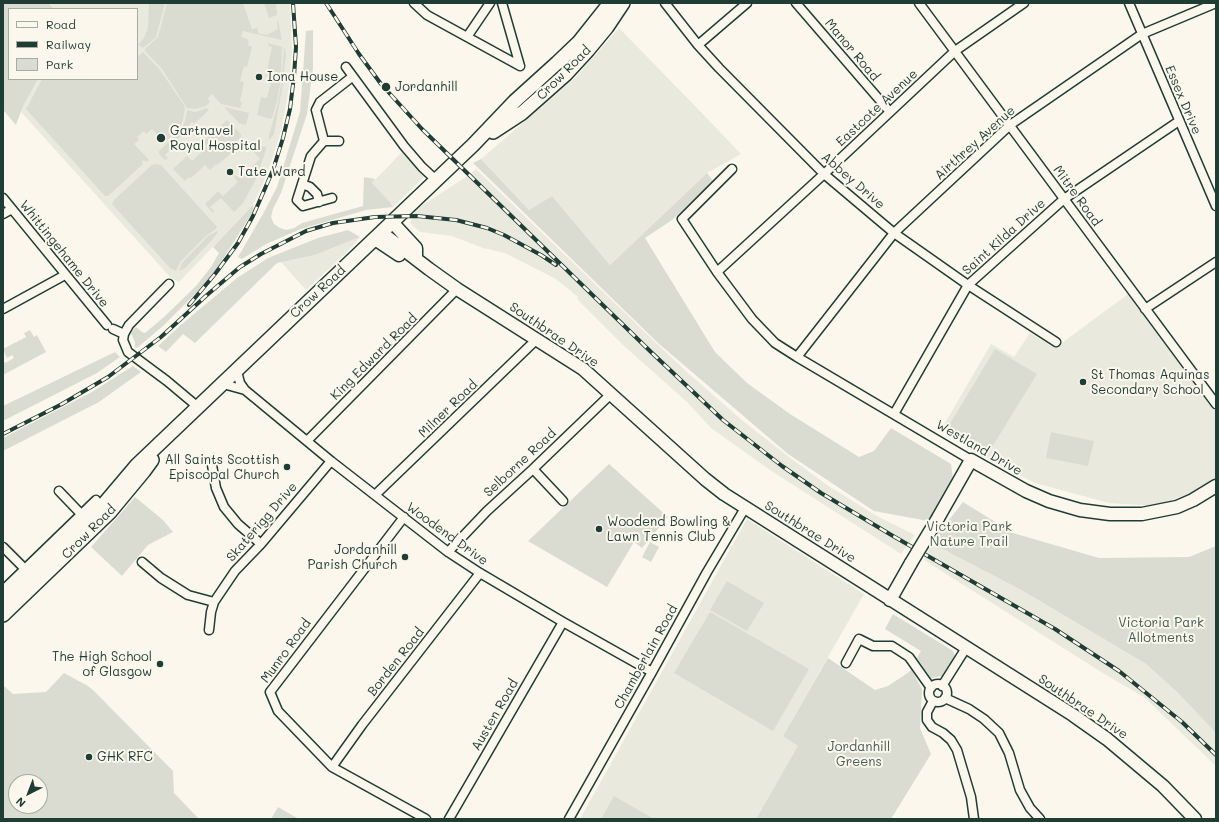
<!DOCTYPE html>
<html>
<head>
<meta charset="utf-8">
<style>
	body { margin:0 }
	#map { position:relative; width:1219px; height:822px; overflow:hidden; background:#fbf7ec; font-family:Mali,sans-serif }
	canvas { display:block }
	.frame { position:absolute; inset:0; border:4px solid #1f3d34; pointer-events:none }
	.legend { position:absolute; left:8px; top:8px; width:130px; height:72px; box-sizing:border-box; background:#fbf7ec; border:1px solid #a3ada2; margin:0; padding:5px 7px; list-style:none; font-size:12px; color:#1f3d34 }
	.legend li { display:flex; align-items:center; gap:8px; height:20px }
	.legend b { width:20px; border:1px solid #a3ada2 }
	.north { position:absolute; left:8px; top:774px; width:40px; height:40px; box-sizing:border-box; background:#fbf7ec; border:1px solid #a3ada2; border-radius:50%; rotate:222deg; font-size:11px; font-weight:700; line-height:16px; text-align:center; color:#1f3d34 }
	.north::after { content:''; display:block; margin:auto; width:14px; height:18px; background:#1f3d34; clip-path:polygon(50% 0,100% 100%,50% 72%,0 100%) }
</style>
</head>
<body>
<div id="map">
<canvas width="1219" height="822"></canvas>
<div class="frame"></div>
<ul class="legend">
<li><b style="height:5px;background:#fbf7ec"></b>Road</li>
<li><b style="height:5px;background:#1f3d34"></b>Railway</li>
<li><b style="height:11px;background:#dbdcd1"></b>Park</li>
</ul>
<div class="north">N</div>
</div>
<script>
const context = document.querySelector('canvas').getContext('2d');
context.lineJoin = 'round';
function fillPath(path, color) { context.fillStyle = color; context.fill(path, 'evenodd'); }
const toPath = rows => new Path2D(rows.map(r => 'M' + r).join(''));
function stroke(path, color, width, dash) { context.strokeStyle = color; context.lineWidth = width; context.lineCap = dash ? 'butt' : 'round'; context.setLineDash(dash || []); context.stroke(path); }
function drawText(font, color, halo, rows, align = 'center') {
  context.font = font + ' Mali,sans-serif'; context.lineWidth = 4; context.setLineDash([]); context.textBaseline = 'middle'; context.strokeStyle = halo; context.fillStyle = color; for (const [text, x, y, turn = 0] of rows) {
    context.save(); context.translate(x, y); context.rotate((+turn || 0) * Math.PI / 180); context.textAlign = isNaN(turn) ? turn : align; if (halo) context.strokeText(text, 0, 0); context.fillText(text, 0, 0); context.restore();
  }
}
fillPath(toPath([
	[3,3,290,3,292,50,289,87,281,131,267,174,253,205,179,282,171,278,3,92],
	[9,9,137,9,137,79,9,79],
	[619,28,697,108,741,154,707,173,610,265,552,196,529,210,481,159,575,78],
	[402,152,424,177,393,207,390,202,372,183],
	[476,169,653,340,687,372,743,421,789,457,827,485,875,515,915,535,901,554,770,470,711,428,687,402,623,345,577,299,578,297,556,279,505,253,483,248,452,236,420,232,410,223,415,210,466,177],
	[360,237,346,253,306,290,281,262,315,255],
	[1131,292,1216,407,1216,479,1198,491,1156,506,1109,503,1035,483,994,462,941,430,991,344,1014,357,1030,333,1055,348],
	[747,519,864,594,783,736,799,746,756,819,580,819],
	[931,543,1023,591,1146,664,1177,692,1216,733,1216,766,1144,697,1106,675,924,560]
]), '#eae9de');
fillPath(toPath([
	[3,3,49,3,53,9,9,9,9,79,38,79,23,106,16,125,3,110],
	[149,3,165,3,156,37,143,48,138,45,144,38,148,28],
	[167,3,243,3,252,29,257,28,258,33,267,35,278,29,277,21,278,21,282,40,243,31,241,37,247,39,249,42,248,45,252,47,247,67,244,66,240,81,244,82,240,101,242,102,240,108,221,104,212,94,208,98,210,102,206,106,195,109,187,108,162,69,144,50,158,37],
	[264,3,276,3,277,15,269,18],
	[313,30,313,68,307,114,281,193,273,209,271,217,274,224,280,228,286,230,294,228,302,223,363,206,364,177,375,179,372,183,390,202,393,207,366,210,301,229,266,244,242,259,238,257,263,214,277,187,300,112,306,31],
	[268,43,282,47,281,78,277,102,272,118,270,119,257,115,261,97,267,98,272,78,266,76,272,47,268,45],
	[284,47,285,49,286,54,282,89,274,134,269,140,269,136,278,103,282,78],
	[143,52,160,70,184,105,185,108,183,120,179,129,165,142,152,129,146,134,144,131,137,137,139,140,134,144,149,160,146,162,144,160,142,162,143,164,108,196,105,196,26,109,42,79,137,79,137,57],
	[224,107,249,113,246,125,239,123],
	[207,108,209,110,194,124,192,122,181,133,182,135,169,147,171,149,165,155,168,158,165,160,159,154,159,151,181,130,185,121,187,110,195,112],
	[227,120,241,134,241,137,237,141,241,145,217,165,216,164,210,170,205,165,191,178,189,177,185,181,173,169,187,156,192,161,207,147,203,142],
	[260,146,266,147,266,150,255,181,243,203,234,212,221,198,210,207,214,211,213,213,205,204,218,191,223,196,238,182,234,177,235,175,239,178,260,159,254,152],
	[481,159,529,210,552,196,610,265,707,173,713,181,672,220,645,238,715,352,747,383,790,414,859,457,874,451,891,428,951,464,953,479,928,521,874,511,788,454,658,343,473,163],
	[155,164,161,165,217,227,216,229,207,235,180,262,176,271,170,268,112,204,114,200,152,165],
	[253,205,254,210,216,270,200,289,163,326,137,348,135,347,135,342,131,333,136,327,142,332,145,333,164,317,196,286,211,267,219,253,213,247],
	[348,230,360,237,315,255,277,263,195,343,183,334,166,352,158,346,182,324,237,278,268,258,318,238],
	[217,231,218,232,212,240,185,268,179,271,182,263,208,236],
	[30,330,34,337,37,335,46,352,3,375,3,360,5,363,14,358,12,355,7,358,3,349,26,337,24,333],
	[995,349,1037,374,989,452,948,427],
	[115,352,120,357,97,373,3,421,3,406],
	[133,366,141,372,99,402,3,451,3,438,92,392],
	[1051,432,1094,441,1088,466,1046,458],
	[609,464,668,517,642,548,634,542,607,587,528,541],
	[135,497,163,520,173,532,148,545,122,576,91,547],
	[963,502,1013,533,1099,558,1189,557,1216,546,1216,733,1177,692,1146,664,1023,591,931,543],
	[650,542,659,547,651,562,642,557],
	[727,581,764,603,747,631,710,610],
	[710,612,809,669,773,731,674,673],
	[893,614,953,651,955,656,942,676,931,678,917,658,921,651,885,629],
	[828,658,875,690,888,686,909,672,911,669,922,689,920,728,931,754,891,819,756,819,798,746,783,736],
	[64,673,88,686,94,691,173,771,174,793,199,819,3,819,3,685,13,694,46,692],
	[16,782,40,782,40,806,16,806],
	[614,796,654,819,601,819],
	[278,807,299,819,271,819]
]), '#dbdcd1');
const street = toPath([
	[414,3,427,15,520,66],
	[502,3,520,66],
	[665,3,698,45,719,68,824,174,894,233,968,285,1056,342],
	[796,3,890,112],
	[919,3,1216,404],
	[1129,3,1216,206],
	[467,37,490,3],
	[698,45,747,3],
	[346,67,404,146,422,167,436,180],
	[324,141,311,156,297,200,303,206,332,198],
	[324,141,316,110,320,102,352,77],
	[324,141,339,141],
	[732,169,682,219,717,272,752,319,775,343,797,357,971,460],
	[302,184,310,187,317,194,319,202],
	[3,198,107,325],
	[3,214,12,209],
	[717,272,824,174,955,51,1024,3],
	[3,309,65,275],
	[1145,309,1216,262],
	[113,329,124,334,123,340,128,352,167,381,198,407],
	[124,334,129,325,169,284],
	[797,357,894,233,1010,125,1142,34,1216,3],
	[237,371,240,383,245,390],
	[223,384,245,390,331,461,448,552,480,573,563,622,652,672],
	[894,414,968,285,1064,199,1179,121],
	[307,441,457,289],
	[212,465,216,488,224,507,238,524,261,544],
	[533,469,563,501],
	[59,491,82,515],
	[375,495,537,339],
	[404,517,270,692,278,711,332,767,426,819],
	[3,547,25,569],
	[448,552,487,511,533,469,611,394],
	[142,562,161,578,188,595,214,602],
	[3,590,96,500],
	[209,630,211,612,214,602,235,571,261,544,331,461],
	[846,663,859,639,873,646,892,646,909,657,931,688],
	'929 693a9 9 0 1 1 18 0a9 9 0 1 1-18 0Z',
	[942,686,966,648],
	[945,698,969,709,984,719,999,733,1009,753,1020,790,1030,808,1040,819],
	[933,701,927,712,927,720,932,727,943,733,951,740,957,750,971,797,974,819],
	[332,767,362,725,480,573],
	[449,819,563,622],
	[569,819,652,672,707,572,745,508]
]);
const secondary = toPath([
	[392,222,416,248,416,259],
	[382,233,429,269,457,289,583,369,705,479,724,494,1073,715,1107,739,1163,786,1195,819],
	[375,239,399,255],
	[938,518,971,460,1026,491,1049,501,1080,510,1110,514,1142,514,1177,507,1193,500,1216,486],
	[890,600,911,563]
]);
const primary = toPath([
	[493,132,522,113,565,75,588,50,607,27,623,3],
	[3,602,104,504,137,465,473,145,515,101,557,63,579,42,610,3],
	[3,615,110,512,144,471,152,460]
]);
stroke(street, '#1f3d34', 11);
stroke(secondary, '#1f3d34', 15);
stroke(primary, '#1f3d34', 16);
stroke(street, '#fbf7ec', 8);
stroke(secondary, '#fbf7ec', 12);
stroke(primary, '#fbf7ec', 13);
const rail = toPath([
	[326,3,359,54,381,84,422,129,651,352,723,420,782,466,821,493,893,536,1055,629,1119,671,1182,722,1216,755],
	[189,305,215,274,238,243,253,216,273,170,283,138,290,109,294,76,296,47,293,3],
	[3,434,62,404,108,377,161,337,207,295,240,267,261,254,306,231,333,223,375,217,417,216,456,220,487,228,504,235,541,255,556,265]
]);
stroke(rail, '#1f3d34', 4);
stroke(rail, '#fbf7ec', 2.5, [8]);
const secondaryBridge = toPath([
	[911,563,938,518]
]);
stroke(secondaryBridge, '#1f3d34', 15, []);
stroke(secondaryBridge, '#fbf7ec', 12);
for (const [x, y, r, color] of [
	[259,77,4,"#1f3d34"],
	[386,87,5,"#1f3d34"],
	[161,138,5,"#1f3d34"],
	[230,172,4,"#1f3d34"],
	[1083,382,4,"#1f3d34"],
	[287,467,4,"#1f3d34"],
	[599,529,4,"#1f3d34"],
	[405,557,4,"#1f3d34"],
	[160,664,4,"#1f3d34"],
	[89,757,4,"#1f3d34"]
]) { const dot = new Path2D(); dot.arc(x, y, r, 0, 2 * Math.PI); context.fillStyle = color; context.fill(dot); stroke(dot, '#fbf7ec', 1.5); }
drawText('13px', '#1f3d34', '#fbf7ec', [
	["Manor Road",852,50,50],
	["Crow Road",564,73,-45],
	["Essex Drive",1183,100,67],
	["Eastcote Avenue",877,108,-43],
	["Airthrey Avenue",975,143,-42],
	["Abbey Drive",853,181,41],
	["Mitre Road",1077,196,54],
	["Saint Kilda Drive",1004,237,-42],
	["Whittingehame Drive",64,254,51],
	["Crow Road",318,292,-43],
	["Southbrae Drive",554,335,34],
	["King Edward Road",374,357,-45],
	["Milner Road",448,409,-44],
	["Westland Drive",979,448,30],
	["Selborne Road",520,463,-43],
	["Skaterigg Drive",262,522,-49],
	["Crow Road",89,532,-45],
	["Southbrae Drive",810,532,32],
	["Woodend Drive",447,534,36],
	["Munro Road",286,651,-54],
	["Chamberlain Road",646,657,-61],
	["Borden Road",396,662,-52],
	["Southbrae Drive",1083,707,34],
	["Austen Road",495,715,-60]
]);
drawText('13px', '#1f3d34', '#fbf7ec', [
	["Iona House",267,77],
	["Jordanhill",395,87],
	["Gartnavel",170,131],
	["Royal Hospital",170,146],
	["Tate Ward",238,172],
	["St Thomas Aquinas",1091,375],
	["Secondary School",1091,390],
	["All Saints Scottish",279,460,"right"],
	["Episcopal Church",279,475,"right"],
	["Woodend Bowling &",607,522],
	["Lawn Tennis Club",607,537],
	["Jordanhill",397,550,"right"],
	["Parish Church",397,565,"right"],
	["The High School",152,657,"right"],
	["of Glasgow",152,672,"right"],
	["GHK RFC",97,757]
], 'left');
drawText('13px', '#455d53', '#fbf7ec', [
	["Victoria Park",969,527],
	["Nature Trail",969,542],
	["Victoria Park",1161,623],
	["Allotments",1161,638],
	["Jordanhill",859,747],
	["Greens",859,762]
]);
</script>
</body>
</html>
